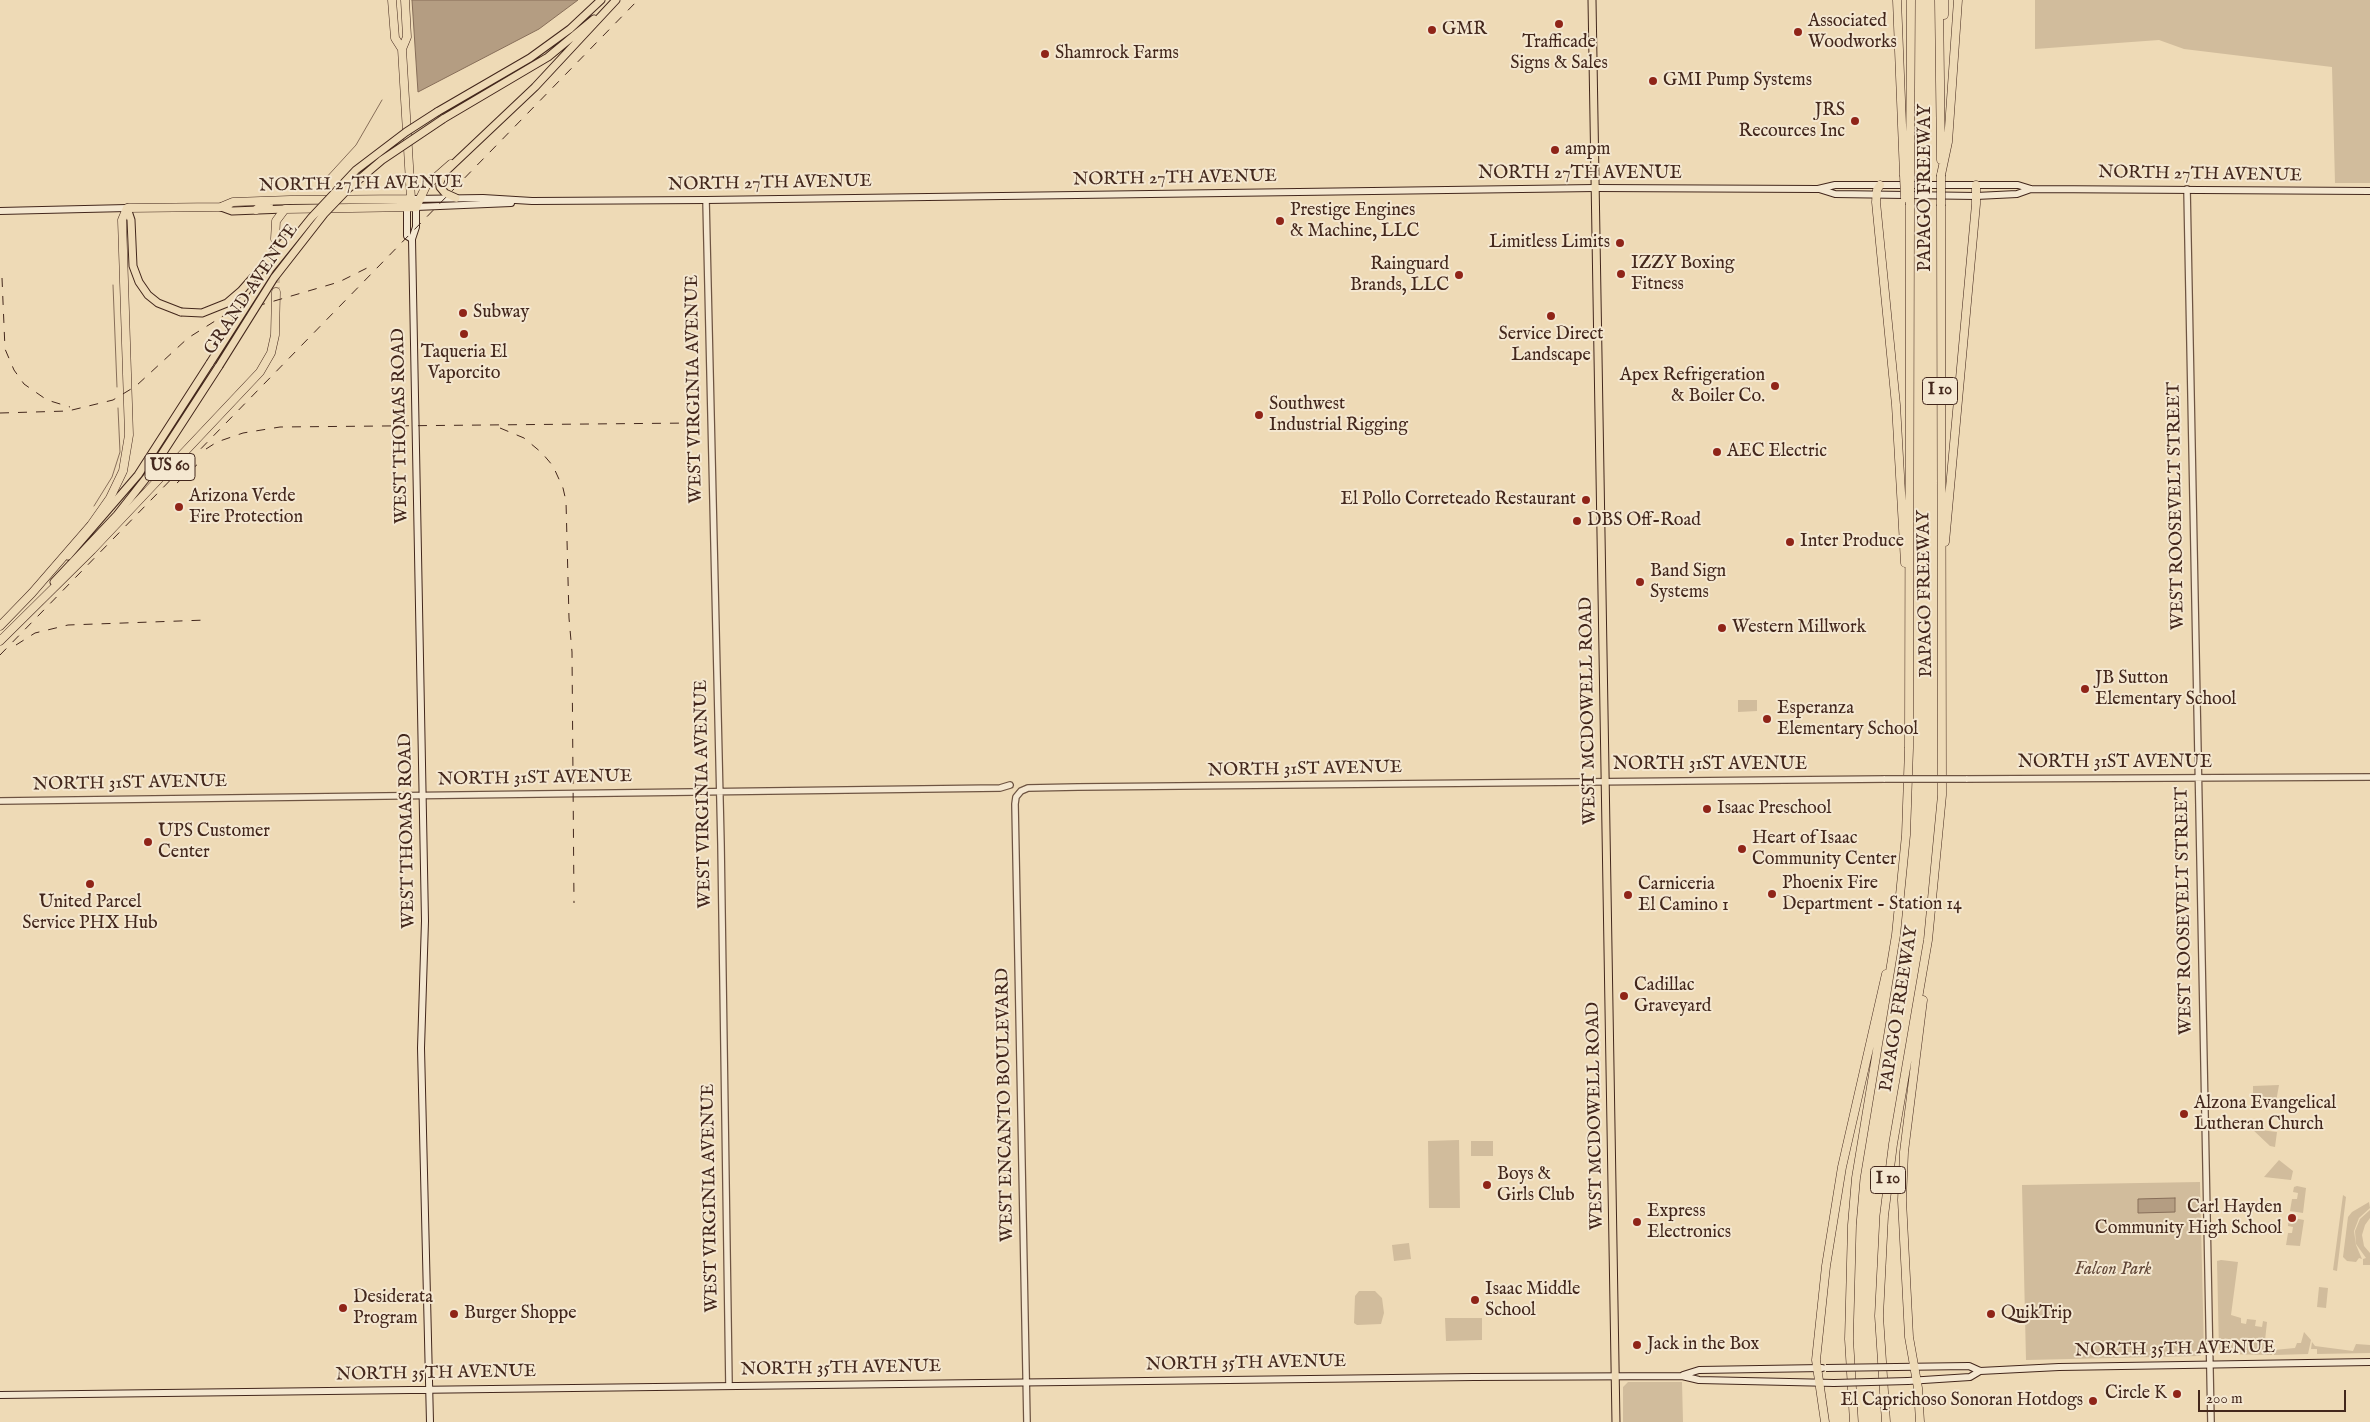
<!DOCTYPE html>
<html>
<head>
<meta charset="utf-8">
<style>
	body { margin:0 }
	#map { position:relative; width:2370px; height:1422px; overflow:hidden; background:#eedab6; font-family:"IM FELL English",serif }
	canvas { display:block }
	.scale { position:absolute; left:2198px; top:1390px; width:148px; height:22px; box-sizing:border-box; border:2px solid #43271c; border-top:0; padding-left:6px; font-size:15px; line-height:18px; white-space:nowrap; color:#43271c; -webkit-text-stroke:4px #f4e7d0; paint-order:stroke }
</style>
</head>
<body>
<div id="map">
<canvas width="2370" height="1422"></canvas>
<div class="scale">200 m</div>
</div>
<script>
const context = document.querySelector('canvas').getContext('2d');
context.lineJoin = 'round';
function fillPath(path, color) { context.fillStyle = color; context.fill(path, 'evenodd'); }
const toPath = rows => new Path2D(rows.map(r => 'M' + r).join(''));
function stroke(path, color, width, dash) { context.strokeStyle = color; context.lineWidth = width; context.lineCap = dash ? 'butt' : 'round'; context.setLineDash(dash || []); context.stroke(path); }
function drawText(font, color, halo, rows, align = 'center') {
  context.font = font + ' "IM FELL English",serif'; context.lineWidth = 4; context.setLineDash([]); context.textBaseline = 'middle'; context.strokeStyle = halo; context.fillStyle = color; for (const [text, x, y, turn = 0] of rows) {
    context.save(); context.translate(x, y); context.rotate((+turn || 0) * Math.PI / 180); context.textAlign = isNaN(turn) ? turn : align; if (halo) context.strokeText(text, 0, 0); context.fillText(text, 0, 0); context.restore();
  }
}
fillPath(toPath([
	[2035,0,2370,0,2370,183,2335,183,2332,67,2184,49,2159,40,2035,49],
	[1738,700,1757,700,1757,711,1738,712],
	[2279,1085,2276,1102,2253,1099,2253,1086],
	[2252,1129,2277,1132,2275,1147,2270,1146],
	[1459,1140,1460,1208,1429,1208,1428,1141],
	[1471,1141,1493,1141,1493,1156,1471,1156],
	[2279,1160,2293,1171,2291,1180,2264,1177],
	[2200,1182,2204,1354,2199,1356,2026,1360,2022,1185],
	[2297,1186,2306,1188,2303,1213,2290,1211,2292,1199,2297,1199,2298,1193,2293,1192,2294,1187],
	[2343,1195,2346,1197,2337,1271,2333,1270],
	[2369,1202,2370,1208,2359,1218,2354,1231,2356,1245,2362,1259,2359,1258,2356,1262,2347,1261,2343,1257,2348,1217,2352,1212],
	[2370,1210,2370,1218,2365,1225,2362,1235,2364,1246,2370,1253,2370,1265,2363,1265,2363,1259,2366,1258,2356,1244,2355,1231,2360,1219],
	[2289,1217,2304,1220,2300,1246,2286,1245,2288,1233,2292,1233,2293,1227,2288,1226],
	[1409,1243,1411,1259,1394,1261,1392,1245],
	[2221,1260,2238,1262,2231,1315,2241,1318,2241,1323,2246,1324,2247,1319,2256,1320,2255,1326,2262,1327,2263,1321,2267,1322,2264,1350,2272,1351,2272,1355,2224,1354,2219,1350,2217,1261],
	[2319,1287,2328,1288,2326,1308,2317,1307],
	[1359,1291,1375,1291,1382,1298,1384,1313,1381,1324,1357,1325,1354,1323,1355,1296],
	[1445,1318,1482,1318,1482,1340,1446,1341],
	[2304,1332,2311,1340,2308,1354,2274,1355,2274,1350,2295,1348,2297,1343,2301,1343],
	[2312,1342,2315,1346,2353,1351,2356,1344,2370,1345,2370,1353,2317,1354,2317,1349,2311,1349],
	[1628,1382,1682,1382,1683,1422,1623,1422,1623,1387]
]), '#d1bc9c');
const water = toPath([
	[412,0,578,0,539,29,418,92,412,0],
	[2175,1198,2175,1212,2138,1213,2138,1199,2175,1198]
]);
fillPath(water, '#b49d82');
stroke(water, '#876e59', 1);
stroke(toPath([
	[324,180,356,145,382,100],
	[113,285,117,387],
	[94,506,112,477,120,452,118,408]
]), '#876e59', 1);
stroke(toPath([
	[275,239,276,292]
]), '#ccb697', 8, [8, 4]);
const tertiary = toPath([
	[2187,189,2211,1422],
	[706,200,721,844,729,1386],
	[1966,779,2370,777],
	[0,801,1000,788,1010,785],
	[1027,1422,1015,804,1016,797,1021,791,1028,788,1078,787,1885,779]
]);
const secondary = toPath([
	[1819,189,1835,194,1976,196,2017,194,2031,189],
	[0,211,127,208],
	[412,239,407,236,407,207,411,199,483,198,532,201,706,200,1595,188,1818,189,1835,185,2018,185,2031,189,2370,191],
	[1896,1367,1969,1366,1980,1371,2059,1367,2370,1362],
	[1683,1375,1699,1370,1822,1368],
	[1908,1381,1970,1377,1980,1371],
	[0,1395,1474,1377,1682,1376,1699,1380,1834,1383],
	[430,1422,421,1048,425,921,412,239,416,227,416,207,511,203]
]);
const primary = toPath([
	[1592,0,1616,1422],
	[437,112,530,58,570,29,601,0],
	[443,119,548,57,594,19],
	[456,198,445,193,440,187,440,182,444,173,535,87,616,0],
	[221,207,232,211,285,209],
	[127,208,131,220,133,266,139,282,148,295,158,303,181,312],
	[68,556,138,475,210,363],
	[54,582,117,515,147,477,219,366]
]);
const trunk = toPath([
	[392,0,395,38,402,49,411,199,416,207],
	[402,49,407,37,405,0],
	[416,207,426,186,451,164],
	[256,210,260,207,269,204],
	[275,239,276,221,285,209,416,207],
	[0,626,32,593,91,525,110,498,123,471,129,435,122,220,127,208,221,207,233,202,290,200,411,199],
	[0,641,92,550,260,372,271,353,275,335,276,292]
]);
const motorway = toPath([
	[1897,0,1904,175],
	[1939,0,1941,160],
	[1944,15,1944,0],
	[1910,175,1911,0],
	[1941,175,1948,142,1958,0],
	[1880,185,1877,190,1876,202,1896,405,1905,563],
	[1945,542,1976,204,1976,185],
	[1825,1422,1816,1360,1826,1266,1842,1167,1886,974],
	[1854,1422,1849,1339,1852,1225,1856,1178,1896,935,1906,835,1909,748,1910,205],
	[1886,1422,1879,1316,1884,1216,1893,1144,1928,940,1942,795,1941,206],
	[1920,1422,1918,1388,1909,1337,1902,1200,1904,1152,1923,1000]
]);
stroke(tertiary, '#6e5442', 8);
stroke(secondary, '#43271c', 8);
stroke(primary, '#43271c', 9);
stroke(trunk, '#43271c', 9);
stroke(motorway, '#43271c', 9);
stroke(tertiary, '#f4e7d0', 5.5);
stroke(secondary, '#f4e7d0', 6);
stroke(primary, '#eedab6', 7);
stroke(trunk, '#eedab6', 8);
stroke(motorway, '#eedab6', 8);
stroke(toPath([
	[2,278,5,349,14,370,24,384,47,400,70,407],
	[0,413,68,411,113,400,136,386,188,338,223,316,339,282,373,265],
	[500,428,524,438,542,453,553,466,563,488,566,501,569,618,572,652,574,903],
	[206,449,217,442,243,433,280,427,692,423],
	[177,483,200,462],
	[16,645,35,633,68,625,207,620],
	[0,655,638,0]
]), '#43271c', 1, [9, 9]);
const tertiaryBridge = toPath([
	[1885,779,1966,779]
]);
const secondaryBridge = toPath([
	[1826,1368,1896,1367],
	[1834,1383,1908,1381]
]);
const primaryBridge = toPath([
	[181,312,202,313,227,303,241,291,291,234],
	[210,363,270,269,311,218,356,170,406,132,437,112],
	[219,366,274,278,324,214,349,188,382,160,443,119]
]);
const motorwayBridge = toPath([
	[1904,175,1905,198],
	[1910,205,1910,175],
	[1941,206,1941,175]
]);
stroke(tertiaryBridge, '#6e5442', 8, []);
stroke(secondaryBridge, '#43271c', 8, []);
stroke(primaryBridge, '#43271c', 9, []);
stroke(motorwayBridge, '#43271c', 9, []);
stroke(tertiaryBridge, '#f4e7d0', 5.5);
stroke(secondaryBridge, '#f4e7d0', 6);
stroke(primaryBridge, '#eedab6', 7);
stroke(motorwayBridge, '#eedab6', 8);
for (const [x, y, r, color] of [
	[1559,24,5,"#8f2418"],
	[1432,30,5,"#8f2418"],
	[1798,32,5,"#8f2418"],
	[1045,54,5,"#8f2418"],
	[1653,81,5,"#8f2418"],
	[1855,121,5,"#8f2418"],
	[1555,150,5,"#8f2418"],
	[1280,221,5,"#8f2418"],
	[1620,243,5,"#8f2418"],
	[1621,274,5,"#8f2418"],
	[1459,275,5,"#8f2418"],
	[463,313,5,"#8f2418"],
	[1551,316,5,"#8f2418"],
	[464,334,5,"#8f2418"],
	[1775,386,5,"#8f2418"],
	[1259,415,5,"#8f2418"],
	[1717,452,5,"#8f2418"],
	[1586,500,5,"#8f2418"],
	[179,507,5,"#8f2418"],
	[1577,521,5,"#8f2418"],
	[1790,542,5,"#8f2418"],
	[1640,582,5,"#8f2418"],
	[1722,628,5,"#8f2418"],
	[2085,689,5,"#8f2418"],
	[1767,719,5,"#8f2418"],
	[1707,809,5,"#8f2418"],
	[148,842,5,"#8f2418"],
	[1742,849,5,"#8f2418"],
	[90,884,5,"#8f2418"],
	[1772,894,5,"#8f2418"],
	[1628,895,5,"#8f2418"],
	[1624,996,5,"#8f2418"],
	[2184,1114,5,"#8f2418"],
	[1487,1185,5,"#8f2418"],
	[2292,1218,5,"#8f2418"],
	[1637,1222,5,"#8f2418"],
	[1475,1300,5,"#8f2418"],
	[343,1308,5,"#8f2418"],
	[454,1314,5,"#8f2418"],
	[1991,1314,5,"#8f2418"],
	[1637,1345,5,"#8f2418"],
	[2177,1394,5,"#8f2418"],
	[2093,1401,5,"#8f2418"]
]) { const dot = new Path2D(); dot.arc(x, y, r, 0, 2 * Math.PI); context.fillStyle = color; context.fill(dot); stroke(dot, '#f4e7d0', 2); }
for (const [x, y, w] of [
	[1940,391,35],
	[170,467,50],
	[1888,1180,35]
]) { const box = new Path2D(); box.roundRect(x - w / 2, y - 13.5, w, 27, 4); context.fillStyle = '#f4e7d0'; context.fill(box); stroke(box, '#43271c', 1); }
drawText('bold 16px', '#43271c', null, [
	["I 10",1940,391],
	["US 60",170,467],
	["I 10",1888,1180]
]);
drawText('18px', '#43271c', '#f4e7d0', [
	["Associated",1808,22],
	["Woodworks",1808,43],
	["GMR",1442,30],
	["Trafficade",1559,43,"center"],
	["Signs & Sales",1559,64,"center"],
	["Shamrock Farms",1055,54],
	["GMI Pump Systems",1663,81],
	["JRS",1845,111,"right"],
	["Recources Inc",1845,132,"right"],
	["ampm",1565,150],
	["Prestige Engines",1290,211],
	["& Machine, LLC",1290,232],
	["Limitless Limits",1610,243,"right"],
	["IZZY Boxing",1631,264],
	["Fitness",1631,285],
	["Rainguard",1449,265,"right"],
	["Brands, LLC",1449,286,"right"],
	["Subway",473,313],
	["Service Direct",1551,335,"center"],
	["Landscape",1551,356,"center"],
	["Taqueria El",464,353,"center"],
	["Vaporcito",464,374,"center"],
	["Apex Refrigeration",1765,376,"right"],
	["& Boiler Co.",1765,397,"right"],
	["Southwest",1269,405],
	["Industrial Rigging",1269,426],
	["AEC Electric",1727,452],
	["Arizona Verde",189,497],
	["Fire Protection",189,518],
	["El Pollo Correteado Restaurant",1576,500,"right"],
	["DBS Off-Road",1587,521],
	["Inter Produce",1800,542],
	["Band Sign",1650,572],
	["Systems",1650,593],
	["Western Millwork",1732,628],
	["JB Sutton",2095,679],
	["Elementary School",2095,700],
	["Esperanza",1777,709],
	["Elementary School",1777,730],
	["Isaac Preschool",1717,809],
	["UPS Customer",158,832],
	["Center",158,853],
	["Heart of Isaac",1752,839],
	["Community Center",1752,860],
	["Phoenix Fire",1782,884],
	["Department - Station 14",1782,905],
	["Carniceria",1638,885],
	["El Camino 1",1638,906],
	["United Parcel",90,903,"center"],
	["Service PHX Hub",90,924,"center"],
	["Cadillac",1634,986],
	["Graveyard",1634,1007],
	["Alzona Evangelical",2194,1104],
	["Lutheran Church",2194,1125],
	["Boys &",1497,1175],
	["Girls Club",1497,1196],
	["Carl Hayden",2282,1208,"right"],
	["Community High School",2282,1229,"right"],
	["Express",1647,1212],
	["Electronics",1647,1233],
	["Isaac Middle",1485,1290],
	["School",1485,1311],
	["Desiderata",353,1298],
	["Program",353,1319],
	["Burger Shoppe",464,1314],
	["QuikTrip",2001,1314],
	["Jack in the Box",1647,1345],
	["Circle K",2167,1394,"right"],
	["El Caprichoso Sonoran Hotdogs",2083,1401,"right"]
], 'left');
drawText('18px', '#43271c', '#f4e7d0', [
	["NORTH 27TH AVENUE",1580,174],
	["NORTH 27TH AVENUE",2200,175,1],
	["NORTH 27TH AVENUE",1175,179,-1],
	["NORTH 27TH AVENUE",770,184,-1],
	["NORTH 27TH AVENUE",361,185,-1],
	["PAPAGO FREEWAY",1926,188,-90],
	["GRAND AVENUE",252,290,-56],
	["WEST VIRGINIA AVENUE",695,389,-91],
	["WEST THOMAS ROAD",401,426,-91],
	["WEST ROOSEVELT STREET",2177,506,-91],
	["PAPAGO FREEWAY",1926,594,-91],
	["WEST MCDOWELL ROAD",1589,711,-91],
	["NORTH 31ST AVENUE",2115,763],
	["NORTH 31ST AVENUE",1710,765],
	["NORTH 31ST AVENUE",1305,770,-1],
	["NORTH 31ST AVENUE",535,779,-1],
	["NORTH 31ST AVENUE",130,784,-1],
	["WEST VIRGINIA AVENUE",704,794,-91],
	["WEST THOMAS ROAD",408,831,-91],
	["WEST ROOSEVELT STREET",2185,911,-91],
	["PAPAGO FREEWAY",1900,1009,-81],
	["WEST ENCANTO BOULEVARD",1006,1105,-91],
	["WEST MCDOWELL ROAD",1596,1116,-91],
	["WEST VIRGINIA AVENUE",711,1198,-91],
	["NORTH 35TH AVENUE",2175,1350,-1],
	["NORTH 35TH AVENUE",1246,1364,-1],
	["NORTH 35TH AVENUE",841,1369,-1],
	["NORTH 35TH AVENUE",436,1374,-1]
]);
drawText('italic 18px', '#5f4536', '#f4e7d0', [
	["Falcon Park",2113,1270]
]);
</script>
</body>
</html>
